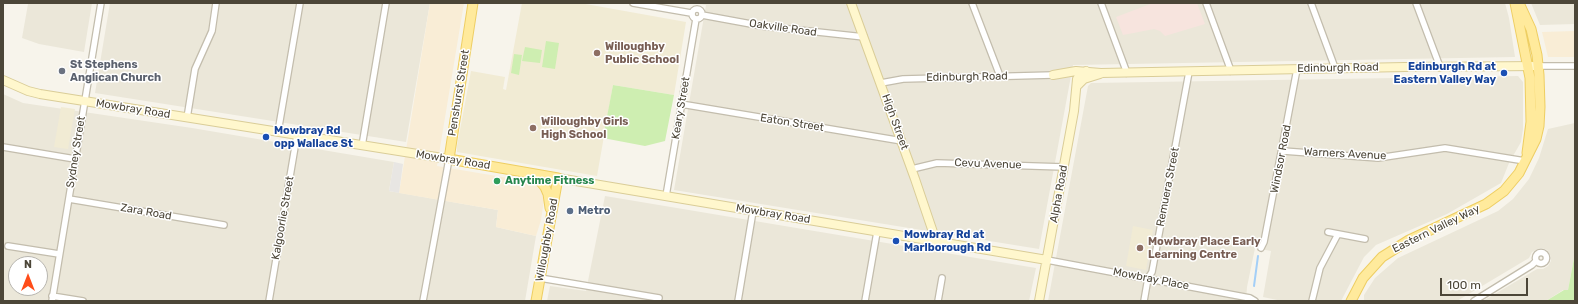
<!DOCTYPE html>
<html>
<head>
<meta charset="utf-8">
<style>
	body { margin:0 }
	#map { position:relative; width:1578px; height:304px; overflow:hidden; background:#f7f4eb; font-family:Rubik,sans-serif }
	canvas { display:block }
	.frame { position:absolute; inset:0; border:4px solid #4c4638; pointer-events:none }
	.north { position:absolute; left:8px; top:256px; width:40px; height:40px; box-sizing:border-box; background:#fff; border:1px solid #b7b5af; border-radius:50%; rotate:0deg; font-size:11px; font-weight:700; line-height:16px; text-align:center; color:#4c4638 }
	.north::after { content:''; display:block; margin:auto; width:14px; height:18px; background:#ff4d1a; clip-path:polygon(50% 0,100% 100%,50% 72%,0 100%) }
	.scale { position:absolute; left:1440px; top:278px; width:88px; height:18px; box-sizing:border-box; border:2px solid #4c4638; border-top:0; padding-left:5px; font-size:12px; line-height:14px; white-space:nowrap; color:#4c4638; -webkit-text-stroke:3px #fff; paint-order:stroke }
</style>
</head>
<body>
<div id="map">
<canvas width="1578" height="304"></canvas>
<div class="frame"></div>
<div class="north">N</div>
<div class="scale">100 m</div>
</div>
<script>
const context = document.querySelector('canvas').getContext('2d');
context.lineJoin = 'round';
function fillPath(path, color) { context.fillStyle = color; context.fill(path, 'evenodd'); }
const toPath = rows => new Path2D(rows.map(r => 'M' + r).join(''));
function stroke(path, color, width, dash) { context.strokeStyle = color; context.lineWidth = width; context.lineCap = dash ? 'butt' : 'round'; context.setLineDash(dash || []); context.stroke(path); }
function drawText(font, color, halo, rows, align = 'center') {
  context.font = font + ' Rubik,sans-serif'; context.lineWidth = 3; context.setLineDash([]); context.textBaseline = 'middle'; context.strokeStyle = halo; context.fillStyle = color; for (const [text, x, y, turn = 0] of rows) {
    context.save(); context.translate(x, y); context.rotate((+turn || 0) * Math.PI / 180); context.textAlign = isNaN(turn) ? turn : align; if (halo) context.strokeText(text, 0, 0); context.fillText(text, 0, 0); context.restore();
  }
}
fillPath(toPath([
	[26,3,92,3,84,52,39,44,22,38,28,4],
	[110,3,430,3,406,142,95,93],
	[692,3,1505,3,1509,18,1515,57,1073,65,1039,249,674,190,706,5],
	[1531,3,1575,3,1575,24,1540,25],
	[1518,76,1523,82,1523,129,1521,142,1509,163,1501,183,1447,214,1376,245,1364,257,1341,301,1282,301,1263,297,1271,251,1255,248,1247,287,1246,301,1048,301,1088,86,1091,83],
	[3,94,23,103,192,128,394,162,389,191,498,210,496,227,536,236,525,301,3,301],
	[16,264,40,264,40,288,16,288],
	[1575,123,1575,253,1568,290,1563,290,1546,301,1483,301,1537,269,1543,269,1548,266,1551,261,1550,255,1547,250,1541,248,1532,252,1529,258,1457,301,1364,301,1364,295,1375,278,1398,258,1498,211,1513,199,1529,179,1539,158,1548,129],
	[605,196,1036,268,1029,301,547,301,550,286,586,291]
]), '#ebe7d9');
fillPath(toPath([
	[430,3,464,3,437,166,532,182,541,190,544,200,541,220,536,236,496,227,498,210,399,193],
	[1575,31,1575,57,1548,57,1542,32]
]), '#f9edd6');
fillPath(toPath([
	[522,3,580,3,686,22,674,95,613,85,597,176,457,152,457,146,471,71,505,77,503,89,506,90],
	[61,107,75,109,68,149,54,147],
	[1133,226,1153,230,1146,270,1126,266]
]), '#f1ebd4');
fillPath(toPath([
	[1153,3,1197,3,1205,24,1165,36,1160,31,1154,29,1123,35,1116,17]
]), '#f7e4de');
fillPath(toPath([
	[546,41,559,43,555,69,542,67],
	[525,47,542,50,540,63,522,61],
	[514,54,522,55,519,75,511,73],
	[613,85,674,95,665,141,645,146,603,138],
	[1575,253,1575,301,1546,301,1564,290,1568,290]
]), '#ceeeb1');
fillPath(toPath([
	[394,162,403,164,399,193,389,191]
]), '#e8e6e3');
stroke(toPath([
	[1254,286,1258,256]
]), '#a4cff7', 2);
const street = toPath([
	[633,3,691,13],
	[972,3,1000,76],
	[1101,3,1127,73],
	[1206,3,1231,71],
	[1311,3,1335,68],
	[1416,3,1440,67],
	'692 14a5 5 0 1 1 10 0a5 5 0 1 1-10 0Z',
	[702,15,762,26,864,37],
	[1539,66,1575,66],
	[881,83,903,79,1053,75],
	[681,104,902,141],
	[187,118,195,69,212,31,216,3],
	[278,132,300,3],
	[362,146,386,3],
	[3,147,75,159],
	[1283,151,1378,158,1445,148,1525,161],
	[912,169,937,163,1064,167],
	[666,196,696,19],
	[69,199,224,225],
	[1328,232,1365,239],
	[8,246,59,254],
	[1261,248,1264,242,1297,69],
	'1535.5 258a5.5 5.5 0 1 1 11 0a5.5 5.5 0 1 1-11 0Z',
	[1047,260,1250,298,1255,301],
	[540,278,659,298],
	[52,296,83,301],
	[52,301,101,3],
	[269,301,297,135],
	[423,301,449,159],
	[738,301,753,211],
	[865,301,877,232],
	[938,301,942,278],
	[1144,301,1148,278,1152,272,1189,72],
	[1312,301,1320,268,1338,234],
	[1474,301,1532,265,1536,261]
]);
const secondary = toPath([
	[851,3,915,179,936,241],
	[1053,75,1076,71,1101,73,1405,67,1539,66],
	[3,80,28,91,40,94,449,159],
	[1077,86,1084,79,1100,74],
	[558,178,1047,260],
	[1039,301,1074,111,1077,79,1082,73,1086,71]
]);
const primary = toPath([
	[473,3,449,159,558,178,536,301],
	[1515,3,1530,78,1531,122,1527,153],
	[531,174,538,179,545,187,548,194,550,208],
	[1351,301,1363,278,1382,257,1409,240,1486,204,1504,191,1519,173,1536,139,1539,126,1540,107,1539,75,1537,55,1531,29,1519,3]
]);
stroke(street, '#c3bdad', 8);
stroke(secondary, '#dacd98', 10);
stroke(primary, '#eece62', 11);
stroke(street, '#fff', 5.5);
stroke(secondary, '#fff7cd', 8);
stroke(primary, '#ffea9c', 9);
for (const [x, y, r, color] of [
	[597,53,4,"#8d6e63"],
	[62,71,4,"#6b7280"],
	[1504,73,4,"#1a4fb4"],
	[533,128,4,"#8d6e63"],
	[266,137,4,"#1a4fb4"],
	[497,181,4,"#2e9e5b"],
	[570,211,4,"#5c6f8a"],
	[896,241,4,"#1a4fb4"],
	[1140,248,4,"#8d6e63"]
]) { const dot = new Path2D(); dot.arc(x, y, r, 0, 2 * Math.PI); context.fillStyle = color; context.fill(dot); stroke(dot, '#fff', 1.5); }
drawText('11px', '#4c4638', '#fff', [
	["Oakville Road",783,28,8],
	["Edinburgh Road",1338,68,-1],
	["Edinburgh Road",967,77,-1],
	["Penshurst Street",459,93,-81],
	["Keary Street",681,108,-80],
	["Mowbray Road",133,109,9],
	["High Street",895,122,70],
	["Eaton Street",792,123,9],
	["Sydney Street",76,152,-81],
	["Warners Avenue",1345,154,3],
	["Windsor Road",1281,159,-79],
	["Mowbray Road",453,160,9],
	["Cevu Avenue",988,164,2],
	["Remuera Street",1168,187,-79],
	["Alpha Road",1059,194,-80],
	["Zara Road",146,212,10],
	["Mowbray Road",773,214,9],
	["Kalgoorlie Street",283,218,-80],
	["Eastern Valley Way",1436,229,-26],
	["Willoughby Road",547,240,-80],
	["Mowbray Place",1151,279,11]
]);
drawText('bold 11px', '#785e54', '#fff', [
	["Willoughby",605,47],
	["Public School",605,60],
	["Willoughby Girls",541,122],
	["High School",541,135],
	["Mowbray Place Early",1148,242],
	["Learning Centre",1148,255]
], 'left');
drawText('bold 11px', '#5b616d', '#fff', [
	["St Stephens",70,65],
	["Anglican Church",70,78]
], 'left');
drawText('bold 11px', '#164399', '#fff', [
	["Edinburgh Rd at",1496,67,"right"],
	["Eastern Valley Way",1496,80,"right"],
	["Mowbray Rd",274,131],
	["opp Wallace St",274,144],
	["Mowbray Rd at",904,235],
	["Marlborough Rd",904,248]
], 'left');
drawText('bold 11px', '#27864d', '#fff', [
	["Anytime Fitness",505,181]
], 'left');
drawText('bold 11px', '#4e5e75', '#fff', [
	["Metro",578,211]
], 'left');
</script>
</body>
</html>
